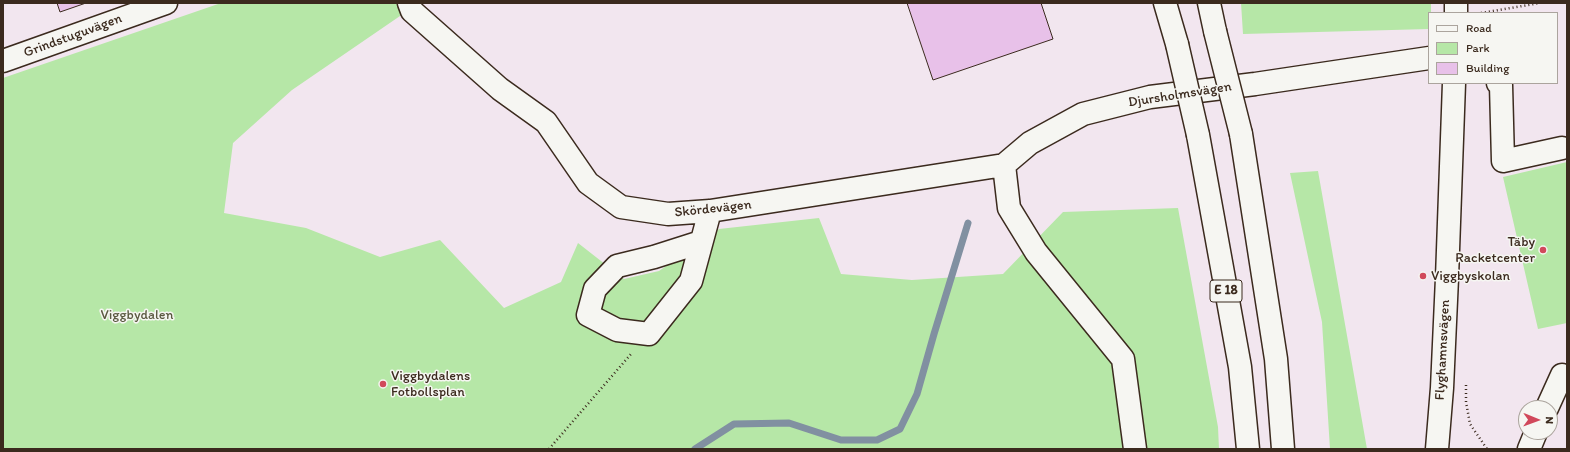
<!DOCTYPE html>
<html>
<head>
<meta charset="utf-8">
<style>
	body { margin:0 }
	#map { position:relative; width:1570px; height:452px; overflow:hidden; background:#f2e6ef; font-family:Itim,sans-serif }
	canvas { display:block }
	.frame { position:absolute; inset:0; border:4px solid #3b2a1e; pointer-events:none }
	.legend { position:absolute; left:1428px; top:12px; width:130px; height:72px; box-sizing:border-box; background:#f6f6f2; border:1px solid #aba49d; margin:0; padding:5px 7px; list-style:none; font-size:12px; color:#3b2a1e }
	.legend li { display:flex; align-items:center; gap:8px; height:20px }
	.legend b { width:20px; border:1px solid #aba49d }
	.north { position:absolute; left:1518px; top:400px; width:40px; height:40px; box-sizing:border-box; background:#f6f6f2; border:1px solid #aba49d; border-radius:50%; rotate:91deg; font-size:11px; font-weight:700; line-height:16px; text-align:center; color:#3b2a1e }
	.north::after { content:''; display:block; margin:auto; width:14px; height:18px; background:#d1495b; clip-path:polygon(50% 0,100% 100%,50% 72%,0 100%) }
</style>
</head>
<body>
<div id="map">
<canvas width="1570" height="452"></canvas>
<div class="frame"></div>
<ul class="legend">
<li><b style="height:5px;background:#f6f6f2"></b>Road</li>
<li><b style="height:11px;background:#b6e7a7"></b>Park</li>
<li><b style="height:11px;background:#e8c1e9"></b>Building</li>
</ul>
<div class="north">N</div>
</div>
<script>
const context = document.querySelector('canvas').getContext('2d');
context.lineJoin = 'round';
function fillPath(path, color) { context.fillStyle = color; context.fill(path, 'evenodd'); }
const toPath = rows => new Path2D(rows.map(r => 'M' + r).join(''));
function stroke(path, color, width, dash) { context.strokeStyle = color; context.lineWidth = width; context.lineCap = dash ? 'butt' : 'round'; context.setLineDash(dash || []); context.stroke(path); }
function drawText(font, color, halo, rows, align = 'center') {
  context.font = font + ' Itim,sans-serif'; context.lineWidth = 3; context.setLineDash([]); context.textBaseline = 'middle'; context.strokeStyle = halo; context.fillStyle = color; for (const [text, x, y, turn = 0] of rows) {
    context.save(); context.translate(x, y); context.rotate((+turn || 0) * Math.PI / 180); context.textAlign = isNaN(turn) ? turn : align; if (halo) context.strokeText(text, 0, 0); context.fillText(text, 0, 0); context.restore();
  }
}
fillPath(toPath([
	[221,3,419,3,292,90,233,143,224,213,306,228,380,257,440,240,504,308,561,282,578,243,624,279,659,271,719,229,819,218,841,274,912,280,1003,274,1063,212,1178,208,1218,427,1219,449,3,449,3,78],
	[1241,3,1431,3,1431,13,1429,13,1429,29,1243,34],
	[1567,162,1567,323,1538,329,1503,177],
	[1318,171,1367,449,1330,449,1322,322,1290,173]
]), '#b6e7a7');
stroke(toPath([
	[695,449,734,424,789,423,841,440,877,440,900,429,917,394,934,334,968,223]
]), '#8190a1', 7);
const building = toPath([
	[57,3,86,3,60,12,57,3],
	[907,3,1041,3,1053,39,933,80,907,3]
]);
fillPath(building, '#e8c1e9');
stroke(building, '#3b2a1e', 1);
const minor = toPath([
	[409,3,412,11,500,89,546,122,588,183,621,207,668,214,710,211,1004,165],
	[1456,13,1456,3],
	[3,61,166,3],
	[1498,83,1501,85,1503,161,1562,148],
	[701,242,654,257,617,266,595,289,588,315,617,330,649,334,691,281,710,211],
	[1547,408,1562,375],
	[1135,449,1123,359,1036,252,1009,208,1004,165,1030,143,1083,114,1150,97,1255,84,1429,58],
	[1437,449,1442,388,1447,278,1454,83],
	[1529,449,1536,432]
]);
const highway = toPath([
	[1165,3,1177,44],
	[1209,3,1215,31],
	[1241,134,1276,359,1283,449],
	[1198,135,1240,367,1248,449]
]);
stroke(minor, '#3b2a1e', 25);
stroke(highway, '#3b2a1e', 25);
stroke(toPath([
	[1481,13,1540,3],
	[1466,385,1466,402,1470,424,1487,449],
	[549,449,631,354]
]), '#3b2a1e', 2.5, [1, 3]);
stroke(minor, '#f6f6f2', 22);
stroke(highway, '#f6f6f2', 22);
const highwayBridge = toPath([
	[1215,31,1241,134],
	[1177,44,1198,135]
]);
stroke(highwayBridge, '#3b2a1e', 25, []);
stroke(highwayBridge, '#f6f6f2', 22);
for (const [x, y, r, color] of [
	[1543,250,4,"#d1495b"],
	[1423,276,4,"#d1495b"],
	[383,384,4,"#d1495b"]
]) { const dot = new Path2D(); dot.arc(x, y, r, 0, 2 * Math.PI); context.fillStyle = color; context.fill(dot); stroke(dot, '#f6f6f2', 1.5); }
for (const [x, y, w] of [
	[1226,291,32]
]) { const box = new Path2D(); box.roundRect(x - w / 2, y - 11, w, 22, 3); context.fillStyle = '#f6f6f2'; context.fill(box); stroke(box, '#3b2a1e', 1); }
drawText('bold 13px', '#3b2a1e', null, [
	["E 18",1226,291]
]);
drawText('14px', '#3b2a1e', '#f6f6f2', [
	["Grindstuguvägen",73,36,-20],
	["Djursholmsvägen",1180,95,-9],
	["Skördevägen",713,209,-6],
	["Flyghamnsvägen",1443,350,-87]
]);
drawText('14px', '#3b2a1e', '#f6f6f2', [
	["Täby",1535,242,"right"],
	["Racketcenter",1535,258,"right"],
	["Viggbyskolan",1431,276],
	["Viggbydalens",391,376],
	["Fotbollsplan",391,392]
], 'left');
drawText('14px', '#5a5940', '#f6f6f2', [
	["Viggbydalen",137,315]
]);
</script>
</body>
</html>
